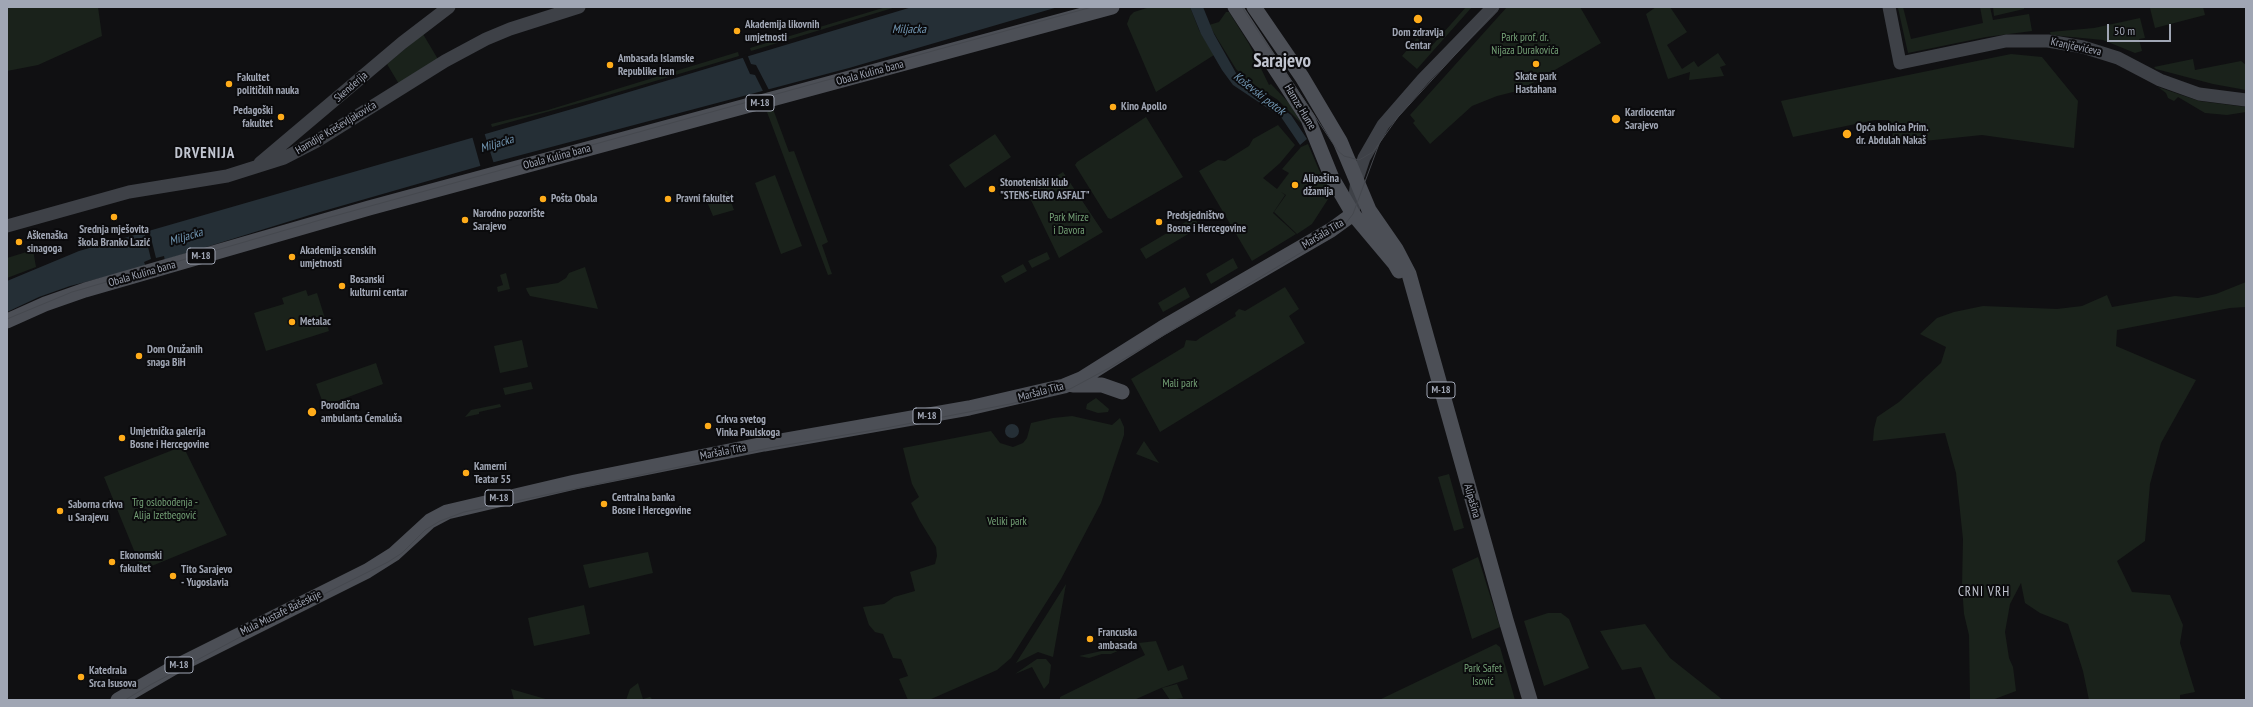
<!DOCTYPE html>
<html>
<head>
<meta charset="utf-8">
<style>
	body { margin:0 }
	#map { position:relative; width:2253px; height:707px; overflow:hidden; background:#101012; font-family:"PT Sans Narrow",sans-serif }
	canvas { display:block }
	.frame { position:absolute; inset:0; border:8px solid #a0a6b4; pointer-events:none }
	.scale { position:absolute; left:2107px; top:24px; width:64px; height:18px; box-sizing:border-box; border:2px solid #a0a6b4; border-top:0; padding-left:5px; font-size:12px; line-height:14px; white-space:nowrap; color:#a0a6b4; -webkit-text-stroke:3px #0b0b0d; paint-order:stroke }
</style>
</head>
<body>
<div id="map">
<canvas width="2253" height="707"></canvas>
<div class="frame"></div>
<div class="scale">50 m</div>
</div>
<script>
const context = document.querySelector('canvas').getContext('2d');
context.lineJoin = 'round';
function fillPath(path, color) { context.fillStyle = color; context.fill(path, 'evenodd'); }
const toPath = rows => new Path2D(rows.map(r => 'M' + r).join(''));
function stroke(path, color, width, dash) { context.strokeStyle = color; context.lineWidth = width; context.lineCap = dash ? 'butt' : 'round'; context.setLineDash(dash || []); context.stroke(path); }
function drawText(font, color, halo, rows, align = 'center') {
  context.font = font + ' "PT Sans Narrow",sans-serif'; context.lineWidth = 4; context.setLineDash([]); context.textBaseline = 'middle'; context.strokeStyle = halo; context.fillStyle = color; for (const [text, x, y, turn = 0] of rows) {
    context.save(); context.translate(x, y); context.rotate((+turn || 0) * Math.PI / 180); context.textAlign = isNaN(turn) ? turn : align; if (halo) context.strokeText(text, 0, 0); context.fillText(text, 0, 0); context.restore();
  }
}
fillPath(toPath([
	[7,7,98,7,102,36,38,65,7,71],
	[886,7,896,7,751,51,750,48],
	[1150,7,1190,7,1199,30,1214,55,1156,92,1127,24,1130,16,1134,12],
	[1466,7,1472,7,1417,69,1402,56,1417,38,1429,49],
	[1507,7,1580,7,1601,43,1524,88,1527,92,1513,92,1497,96,1472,106,1430,144,1413,123,1415,121,1410,115],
	[1656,7,1670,7,1687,32,1667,45,1682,69,1694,61,1698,67,1718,53,1726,65,1720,67,1724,76,1689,80,1690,72,1668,79,1646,14],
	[1903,7,1911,39,1983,23,1980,7,1990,7,1993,20,2029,14,2032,31,1986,37,1908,53,1898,8],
	[1993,7,2024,7,2024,9,1994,16],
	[2155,7,2203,7,2205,15,2155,28,2150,8],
	[1226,12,1229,12,1249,44,1269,85,1271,84,1290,104,1302,124,1278,100,1248,81,1236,69,1209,25,1219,22],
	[2140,18,2145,38,2139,39,2142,51,2135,53,2103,40,2051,35,2050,32,2094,28],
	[423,34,439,61,399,84,387,64],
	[738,52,739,56,605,96,492,127,491,124,548,110],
	[2011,54,2042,57,2078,101,2074,148,1982,135,1905,143,1894,139,1889,120,1875,120,1793,137,1781,101],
	[2193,59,2195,70,2241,61,2246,65,2246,90,2213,84,2156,69,2154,67],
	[2158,87,2199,101,2246,107,2246,112,2227,115,2205,113,2178,97,2174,101,2168,98,2166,93],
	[773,109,789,152,794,151,828,242,822,245,832,274,828,275,767,112],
	[1146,117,1183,177,1111,219,1108,218,1075,165,1077,162],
	[1278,125,1295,145,1280,163,1263,178,1277,189,1289,173,1282,169,1301,147,1308,144,1319,170,1332,193,1312,224,1297,234,1274,212,1286,195,1281,192,1285,195,1273,213,1296,234,1252,261,1199,171,1218,160,1225,161,1249,146,1253,139],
	[995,134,1011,157,965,188,949,165],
	[1063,172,1103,232,1059,258,1028,194],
	[775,175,802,246,781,254,755,183],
	[727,191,734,210,713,216,705,197],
	[1194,217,1200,227,1146,259,1140,249],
	[33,250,36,267,7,278,7,258],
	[1047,252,1050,259,1032,268,1028,261],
	[1233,258,1238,268,1211,284,1206,274],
	[1023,264,1027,271,1005,283,1001,276],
	[585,267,598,309,530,296,527,291,526,288,558,283,566,278,569,273],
	[506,273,510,289,498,292,497,287,503,285,500,275],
	[2246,282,2246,307,2230,308,2117,330,2116,346,2196,380,2161,443,2150,484,2145,541,2117,561,2132,592,2170,595,2183,625,2180,643,2195,692,2180,695,2180,700,2089,700,2083,671,2068,624,2040,613,2025,603,2021,583,2010,604,2005,632,2009,658,2013,667,2016,691,1992,700,1970,700,1969,635,1964,614,1962,586,1963,539,1956,473,1945,433,1873,441,1874,429,1877,417,1899,402,1941,363,1946,347,1920,334,1937,318,1954,312,1983,306,2057,309,2082,306,2107,295,2112,307,2175,296,2198,298,2216,294],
	[1185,287,1190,297,1163,312,1158,303],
	[1285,287,1299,309,1289,316,1305,343,1160,432,1131,379,1184,347,1186,340,1196,341,1200,338,1236,316,1235,313,1239,309,1245,311],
	[306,290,308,296,317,293,329,331,266,351,254,313,284,304,282,298],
	[522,340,528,367,500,373,494,346],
	[376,363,383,384,324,406,316,384],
	[531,382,533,389,505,395,503,388],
	[1096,398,1109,409,1108,412,1098,413,1086,409,1087,404],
	[500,404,501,407,479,412,479,414,465,417,471,410],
	[1072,416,1112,425,1120,418,1124,427,1124,435,1101,503,1061,579,1011,658,997,670,929,700,908,700,899,679,908,676,901,659,893,658,883,634,875,632,869,625,863,607,884,604,894,597,915,591,910,572,935,564,937,556,936,547,920,521,911,503,919,497,912,484,903,448,991,431,1000,443,1013,447,1023,443,1027,438,1031,423,1053,418],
	[1144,441,1159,463,1136,454],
	[183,446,227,535,142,570,104,477],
	[1449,474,1464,528,1454,531,1438,477],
	[648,552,653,573,589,588,583,565],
	[1478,557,1500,627,1472,639,1452,569],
	[1066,584,1053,657,1038,652,1016,663],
	[584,605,590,634,534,646,528,618],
	[1548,613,1561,613,1569,619,1589,668,1544,686,1524,621],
	[1645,624,1670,658,1723,700,1656,700,1641,667,1622,670,1600,631],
	[1156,641,1168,671,1183,665,1188,679,1161,688,1134,700,1060,700,1060,697,1145,655,1139,643],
	[1133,644,1111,654,1102,654,1089,658,1079,656],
	[1496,644,1500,647,1515,700,1379,700],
	[1037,659,1046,659,1051,665,1049,683,1044,689,1032,667,1015,674],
	[638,683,643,699,650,697,653,700,626,700,630,689],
	[1177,684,1183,698,1170,700,1162,688],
	[511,689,549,700,514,700]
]), '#1a221b');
fillPath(toPath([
	[912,7,1058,7,849,68,487,164,313,214,132,270,70,286,39,297,7,312,7,281,79,251,579,107],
	[1190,7,1203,7,1214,34,1236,73,1248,85,1291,115,1307,139,1300,145,1281,117,1233,85,1222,70,1201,34],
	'1005 431a7 7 0 1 1 14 0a7 7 0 1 1-14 0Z'
]), '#252f36');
fillPath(toPath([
	[747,54,751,64,756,65,769,90,763,91,755,75,750,74,742,56],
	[484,132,494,164,481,168,472,136],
	[149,230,156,258,164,256,165,261,146,267,144,262,151,259,144,231]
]), '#101012');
stroke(toPath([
	[1889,7,1900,63,2006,41,2048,41,2083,47,2118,58,2160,80,2199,94,2246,100],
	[260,163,402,43,449,7],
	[1353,214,1357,179,1364,158,1383,125,1423,79,1493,7],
	[7,226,129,192,227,176,284,158,317,141,445,61,486,39,510,29,579,7]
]), '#3e4147', 13);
stroke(toPath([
	[1235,7,1308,119,1332,178,1353,214,1395,264,1399,271],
	[1254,7,1302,77,1340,141,1369,210,1396,249,1409,274,1506,620,1530,700],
	[7,321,45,304,85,290,369,208,1112,7],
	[1073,385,1102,385,1122,392],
	[118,700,173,668,367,571,394,554,430,521,447,512,575,482,764,444,969,408,1064,386,1081,379,1162,328,1331,230,1353,214]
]), '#4c4f56', 15);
stroke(toPath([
	[1242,7,1338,151,1344,156,1359,160,1373,152,1398,117,1499,7],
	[7,319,72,292,327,218,1092,7],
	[125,700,150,685,278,617,388,562,402,553,425,530,440,521,464,512,769,448,886,428,1010,404,1070,389,1109,368,1342,228,1353,214,1379,144]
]), '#45484e', 1);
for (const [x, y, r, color] of [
	[1418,19,5,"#ffac1a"],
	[737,31,4,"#ffac1a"],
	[1536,64,4,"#ffac1a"],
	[610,65,4,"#ffac1a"],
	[229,84,4,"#ffac1a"],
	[1113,107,4,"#ffac1a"],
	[281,117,4,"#ffac1a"],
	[1616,119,5,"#ffac1a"],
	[1847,134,5,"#ffac1a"],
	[1295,185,4,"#ffac1a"],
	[992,189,4,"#ffac1a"],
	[543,199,4,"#ffac1a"],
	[668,199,4,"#ffac1a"],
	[114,217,4,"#ffac1a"],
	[465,220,4,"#ffac1a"],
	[1159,222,4,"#ffac1a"],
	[19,242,4,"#ffac1a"],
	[292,257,4,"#ffac1a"],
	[342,286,4,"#ffac1a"],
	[292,322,4,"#ffac1a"],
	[139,356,4,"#ffac1a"],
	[312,412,5,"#ffac1a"],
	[708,426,4,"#ffac1a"],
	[122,438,4,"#ffac1a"],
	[466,473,4,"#ffac1a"],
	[604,504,4,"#ffac1a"],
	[60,511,4,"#ffac1a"],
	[112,562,4,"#ffac1a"],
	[173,576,4,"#ffac1a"],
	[1090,639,4,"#ffac1a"],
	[81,677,4,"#ffac1a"]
]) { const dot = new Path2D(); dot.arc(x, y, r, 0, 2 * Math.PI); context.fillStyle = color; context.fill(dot); stroke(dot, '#0b0b0d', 1.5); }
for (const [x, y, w] of [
	[760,103,28],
	[201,256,28],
	[1441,390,28],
	[927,416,28],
	[499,498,28],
	[179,665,28]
]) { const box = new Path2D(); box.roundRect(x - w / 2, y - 8, w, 16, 3); context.fillStyle = '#0b0b0d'; context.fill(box); stroke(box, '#a0a6b4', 1); }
drawText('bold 10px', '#a0a6b4', null, [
	["M-18",760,103],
	["M-18",201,256],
	["M-18",1441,390],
	["M-18",927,416],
	["M-18",499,498],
	["M-18",179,665]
]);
drawText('bold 11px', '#a0a6b4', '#0b0b0d', [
	["Akademija likovnih",745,25],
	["umjetnosti",745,38],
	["Dom zdravlja",1418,33,"center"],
	["Centar",1418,46,"center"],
	["Ambasada Islamske",618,59],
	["Republike Iran",618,72],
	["Skate park",1536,77,"center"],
	["Hastahana",1536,90,"center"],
	["Fakultet",237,78],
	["političkih nauka",237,91],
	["Kino Apollo",1121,107],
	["Pedagoški",273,111,"right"],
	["fakultet",273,124,"right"],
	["Kardiocentar",1625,113],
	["Sarajevo",1625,126],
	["Opća bolnica Prim.",1856,128],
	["dr. Abdulah Nakaš",1856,141],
	["Alipašina",1303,179],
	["džamija",1303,192],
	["Stonoteniski klub",1000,183],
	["\"STENS-EURO ASFALT\"",1000,196],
	["Pošta Obala",551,199],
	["Pravni fakultet",676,199],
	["Narodno pozorište",473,214],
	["Sarajevo",473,227],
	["Predsjedništvo",1167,216],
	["Bosne i Hercegovine",1167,229],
	["Srednja mješovita",114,230,"center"],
	["škola Branko Lazić",114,243,"center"],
	["Aškenaška",27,236],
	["sinagoga",27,249],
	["Akademija scenskih",300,251],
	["umjetnosti",300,264],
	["Bosanski",350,280],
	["kulturni centar",350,293],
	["Metalac",300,322],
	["Dom Oružanih",147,350],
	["snaga BiH",147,363],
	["Porodična",321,406],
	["ambulanta Ćemaluša",321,419],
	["Crkva svetog",716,420],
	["Vinka Paulskoga",716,433],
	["Umjetnička galerija",130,432],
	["Bosne i Hercegovine",130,445],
	["Kamerni",474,467],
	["Teatar 55",474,480],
	["Centralna banka",612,498],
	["Bosne i Hercegovine",612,511],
	["Saborna crkva",68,505],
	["u Sarajevu",68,518],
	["Ekonomski",120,556],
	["fakultet",120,569],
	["Tito Sarajevo",181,570],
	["- Yugoslavia",181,583],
	["Francuska",1098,633],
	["ambasada",1098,646],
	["Katedrala",89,671],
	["Srca Isusova",89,684]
], 'left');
drawText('11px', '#74a176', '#0b0b0d', [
	["Park prof. dr.",1525,38],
	["Nijaza Durakovića",1525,51],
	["Park Mirze",1069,218],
	["i Davora",1069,231],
	["Mali park",1180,384],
	["Trg oslobođenja -",165,503],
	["Alija Izetbegović",165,516],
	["Veliki park",1007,522],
	["Park Safet",1483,669],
	["Isović",1483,682]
]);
drawText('11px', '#a0a6b4', '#0b0b0d', [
	["Kranjčevićeva",2076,47,12],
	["Obala Kulina bana",870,73,-15],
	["Skenderija",351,87,-41],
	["Hamze Hume",1300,107,59],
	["Hamdije Kreševljakovića",336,128,-31],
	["Obala Kulina bana",557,157,-15],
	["Maršala Tita",1323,234,-31],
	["Obala Kulina bana",142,274,-16],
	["Maršala Tita",1041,392,-15],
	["Maršala Tita",723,452,-11],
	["Alipašina",1472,501,74],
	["Mula Mustafe Bašeskije",281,613,-26]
]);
drawText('italic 12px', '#7297b3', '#0b0b0d', [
	["Miljacka",909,30],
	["Koševski potok",1259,94,38],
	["Miljacka",497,144,-17],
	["Miljacka",186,237,-17]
]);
context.letterSpacing = '1px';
drawText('13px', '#c1c5d0', '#0b0b0d', [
	["CRNI VRH",1984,592]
]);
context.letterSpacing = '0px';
context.letterSpacing = '1px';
drawText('bold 15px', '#c1c5d0', '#0b0b0d', [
	["DRVENIJA",205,154]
]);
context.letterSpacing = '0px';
drawText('bold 19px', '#c1c5d0', '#0b0b0d', [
	["Sarajevo",1282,62]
]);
</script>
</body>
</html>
